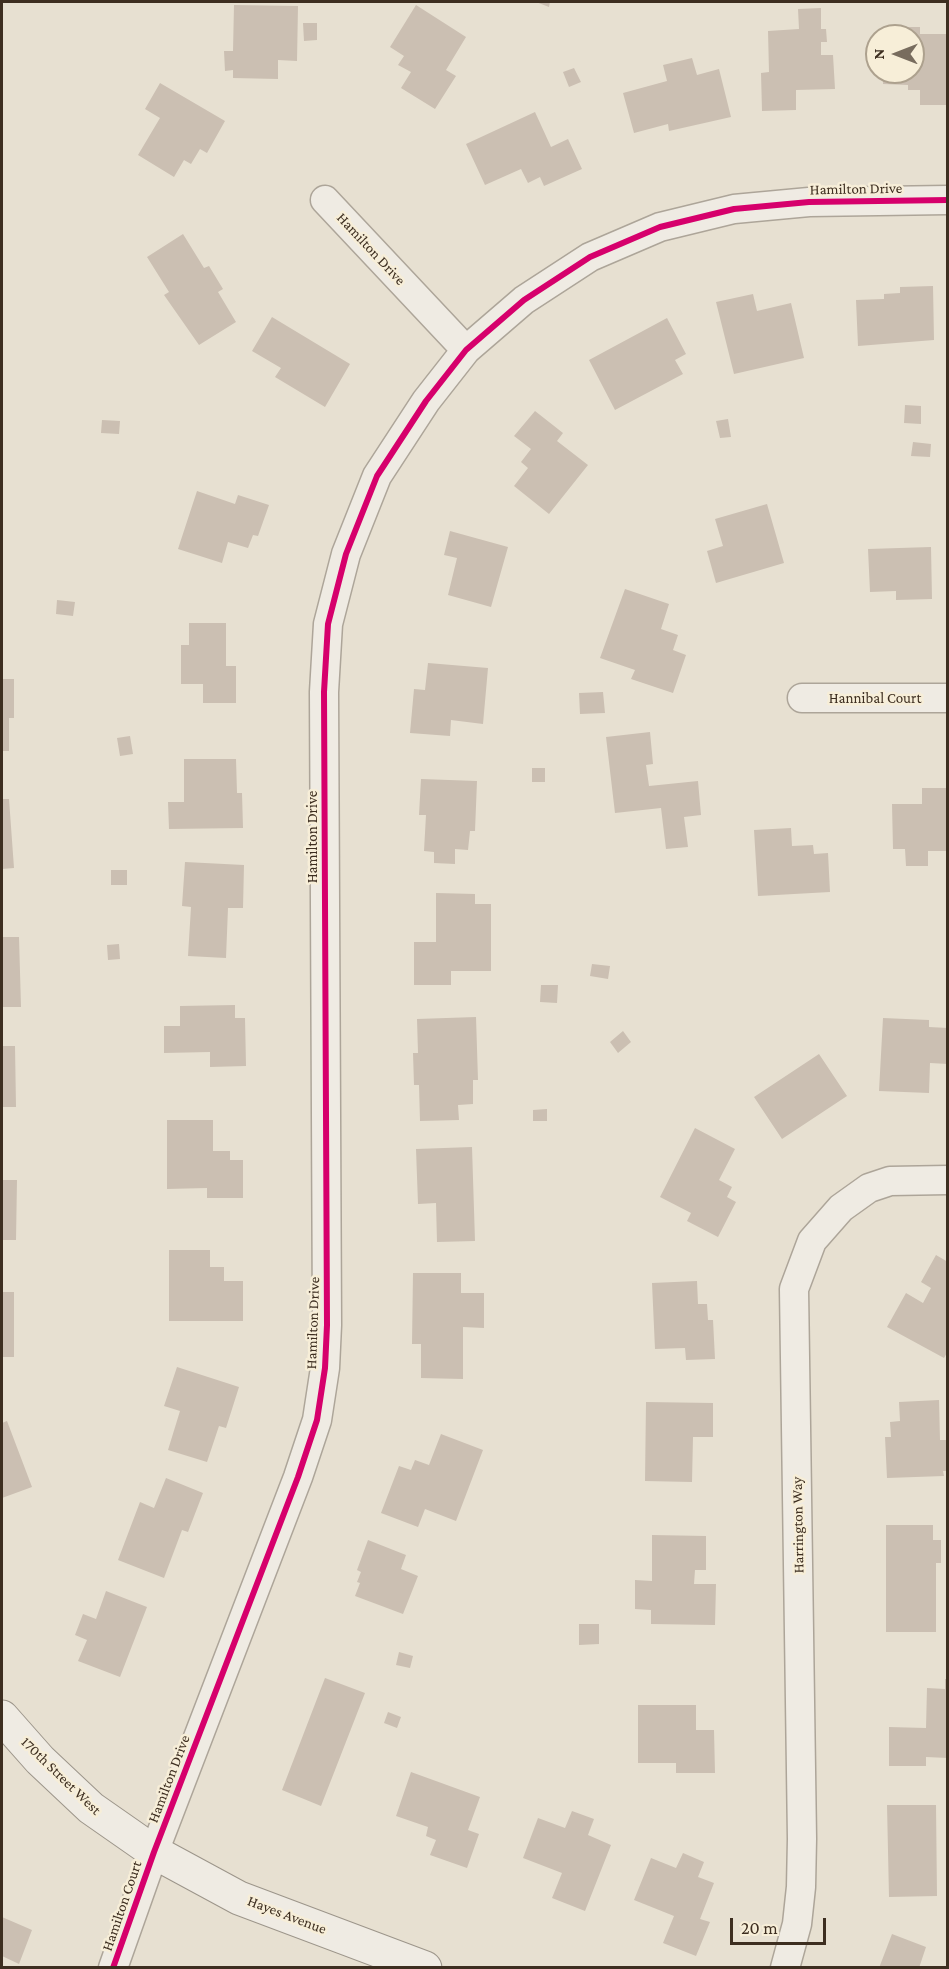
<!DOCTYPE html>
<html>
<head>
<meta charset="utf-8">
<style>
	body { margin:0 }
	#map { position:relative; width:949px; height:1969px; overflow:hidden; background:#e7e0d1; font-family:"Crimson Pro",serif }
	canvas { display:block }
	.frame { position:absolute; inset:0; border:3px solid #3d2e20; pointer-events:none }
	.north { position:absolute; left:865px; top:24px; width:60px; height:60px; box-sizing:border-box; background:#f7eed8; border:2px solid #ada18e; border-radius:50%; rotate:270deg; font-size:16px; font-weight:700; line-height:24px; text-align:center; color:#3d2e20 }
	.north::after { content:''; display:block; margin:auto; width:21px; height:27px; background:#786c5e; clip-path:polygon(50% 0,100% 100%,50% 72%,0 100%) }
	.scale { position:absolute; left:730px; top:1918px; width:96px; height:27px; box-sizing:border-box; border:3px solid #3d2e20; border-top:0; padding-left:8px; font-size:18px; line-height:21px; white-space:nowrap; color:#3d2e20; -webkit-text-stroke:4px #f7eed8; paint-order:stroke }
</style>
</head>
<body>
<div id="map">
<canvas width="949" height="1969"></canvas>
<div class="frame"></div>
<div class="north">N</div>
<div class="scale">20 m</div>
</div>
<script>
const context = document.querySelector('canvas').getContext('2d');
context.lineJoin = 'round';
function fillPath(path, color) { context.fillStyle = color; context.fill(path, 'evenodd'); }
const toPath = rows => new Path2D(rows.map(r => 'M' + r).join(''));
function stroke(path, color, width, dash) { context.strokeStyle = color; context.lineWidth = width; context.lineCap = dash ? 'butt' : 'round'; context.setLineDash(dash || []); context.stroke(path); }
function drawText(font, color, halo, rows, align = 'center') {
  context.font = font + ' "Crimson Pro",serif'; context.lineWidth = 5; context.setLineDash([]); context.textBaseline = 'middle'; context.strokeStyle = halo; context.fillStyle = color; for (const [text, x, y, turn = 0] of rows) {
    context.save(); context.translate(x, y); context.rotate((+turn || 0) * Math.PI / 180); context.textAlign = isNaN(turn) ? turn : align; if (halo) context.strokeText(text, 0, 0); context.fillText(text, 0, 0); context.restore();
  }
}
fillPath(toPath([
	[536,2,550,2,549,7],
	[234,5,298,6,297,61,278,60,278,79,233,78,233,70,225,71,224,51,233,51],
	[416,5,466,37,446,70,456,76,435,109,401,88,411,72,398,65,404,56,390,47],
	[821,8,821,29,826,29,827,42,821,42,821,55,833,55,835,89,796,90,796,110,762,111,761,73,769,72,768,31,799,29,798,9],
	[303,23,317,23,317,40,304,41],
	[884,27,920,27,920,34,948,34,948,105,920,105,920,90,908,90,908,85,883,84,883,72,913,72,913,36,884,36],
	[692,58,697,75,719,69,731,117,669,131,668,124,634,133,623,93,667,81,663,65],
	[574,68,581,82,569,87,563,72],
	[160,83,225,121,207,153,200,149,191,164,184,160,174,177,138,155,160,118,145,109],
	[535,112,551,147,568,139,582,169,544,186,540,177,528,183,521,169,485,185,466,144],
	[183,234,204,268,209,266,223,289,218,292,236,322,199,345,164,295,169,292,147,257],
	[933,286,934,340,858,346,856,300,884,299,884,294,900,293,900,287],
	[753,294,757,311,791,303,804,358,734,374,716,302],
	[272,317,350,364,325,407,275,377,281,368,252,351],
	[667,318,686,354,675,360,683,374,615,410,589,360],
	[905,405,921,406,921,424,904,423],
	[535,411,563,433,557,441,588,465,549,514,514,486,528,468,521,462,531,449,514,436],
	[728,419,731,437,720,438,716,421],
	[102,420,120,421,119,434,101,433],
	[913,442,931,444,930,457,911,456],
	[197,491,235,504,238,495,269,505,258,536,253,535,248,548,228,542,222,563,178,549],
	[767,504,784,563,716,583,707,551,723,546,715,519],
	[450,531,508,547,491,607,448,595,457,558,444,555],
	[931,547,932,599,896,600,896,591,870,592,868,549],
	[625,589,669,604,661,629,678,635,673,650,686,655,673,693,631,679,635,670,600,658],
	[57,600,75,602,73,616,56,614],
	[189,623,226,623,226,666,236,666,236,703,203,703,203,684,181,684,181,645,189,645],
	[428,663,488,668,483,724,451,720,450,736,410,733,414,689,425,690],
	[2,679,14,679,14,718,9,718,9,751,2,751],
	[603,692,605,713,580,714,579,693],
	[650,732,653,764,646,765,649,786,698,781,701,815,684,817,688,847,666,849,661,808,615,813,606,737],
	[130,736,133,754,120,756,117,738],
	[184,759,236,759,237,793,242,793,243,828,169,829,168,802,184,802],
	[532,768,545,768,545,782,532,782],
	[421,779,477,781,475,831,470,831,468,850,455,849,455,864,434,863,434,852,424,851,426,815,419,815],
	[922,788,948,788,948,851,928,851,928,866,906,866,905,849,893,849,892,804,922,804],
	[2,799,9,799,14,868,2,869],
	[791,828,792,846,813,845,814,854,828,853,830,892,758,896,754,830],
	[185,862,244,865,243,908,228,908,226,958,188,956,191,907,182,906],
	[111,870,127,870,127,885,111,885],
	[436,893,475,894,475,904,491,904,491,971,451,971,451,985,414,985,414,942,436,942],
	[2,937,19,937,21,1007,2,1007],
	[119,944,120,959,108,960,107,945],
	[592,964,610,966,608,979,590,976],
	[541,985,558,985,557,1003,540,1002],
	[235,1005,235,1018,245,1018,246,1066,210,1067,210,1052,164,1053,164,1026,180,1026,180,1006],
	[476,1017,478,1080,473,1080,473,1104,458,1105,459,1120,420,1121,419,1085,414,1085,413,1053,418,1053,417,1019],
	[883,1018,929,1020,929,1027,948,1028,948,1064,930,1063,929,1093,879,1091],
	[623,1031,631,1042,618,1053,610,1042],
	[2,1046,15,1046,16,1107,2,1107],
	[819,1054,847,1096,782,1139,754,1097],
	[547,1109,547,1121,533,1121,533,1110],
	[167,1120,213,1120,213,1151,230,1151,230,1160,243,1160,243,1198,207,1198,207,1188,167,1189],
	[695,1128,735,1149,719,1180,732,1187,727,1197,736,1202,718,1237,687,1221,691,1213,660,1197],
	[472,1147,475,1241,437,1242,436,1203,418,1204,416,1149],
	[2,1180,17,1180,16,1240,2,1240],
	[169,1250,210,1250,210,1267,224,1267,224,1281,243,1281,243,1321,169,1321],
	[936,1255,948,1262,948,1351,944,1358,887,1327,906,1293,923,1303,931,1288,921,1282],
	[413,1273,461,1273,461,1293,484,1293,484,1328,463,1327,463,1379,421,1378,421,1344,412,1344],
	[697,1281,698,1304,707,1304,708,1320,713,1320,715,1359,686,1360,685,1348,655,1349,652,1283],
	[2,1292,14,1292,14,1357,2,1357],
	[177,1367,239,1387,226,1428,219,1426,207,1462,168,1450,180,1411,164,1406],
	[939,1400,940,1440,948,1440,948,1471,943,1471,944,1476,887,1478,885,1437,891,1437,890,1422,900,1421,899,1402],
	[646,1402,713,1403,713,1437,693,1437,692,1482,645,1481],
	[7,1421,32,1487,2,1498,2,1423],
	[441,1434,483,1450,456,1521,425,1509,418,1527,381,1513,399,1466,411,1470,415,1460,429,1465],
	[166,1478,203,1493,188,1532,182,1530,164,1578,118,1560,140,1502,154,1508],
	[886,1525,933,1525,933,1540,941,1540,941,1563,936,1563,936,1632,886,1632],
	[652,1535,706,1536,706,1570,695,1570,694,1584,716,1584,715,1625,651,1624,651,1610,635,1609,635,1580,652,1581],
	[368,1540,406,1555,401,1569,418,1576,403,1614,355,1596,360,1583,357,1582,361,1572,357,1570],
	[106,1591,147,1607,120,1677,78,1661,87,1640,75,1635,83,1614,96,1619],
	[579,1624,599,1624,599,1644,579,1645],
	[399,1652,413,1656,410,1668,396,1665],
	[325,1678,365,1693,321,1806,282,1790],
	[945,1679,948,1679,948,1758,926,1757,926,1766,889,1766,889,1727,926,1728,927,1688,945,1689],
	[638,1705,696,1705,696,1730,714,1730,715,1773,676,1773,676,1763,638,1763],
	[388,1712,401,1717,397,1728,384,1723],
	[411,1772,480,1797,468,1830,479,1834,467,1868,430,1855,436,1840,426,1836,428,1827,396,1816],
	[887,1805,936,1805,937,1896,889,1897],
	[572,1811,594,1819,588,1835,611,1845,585,1911,552,1898,562,1873,523,1858,538,1818,565,1828],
	[683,1853,704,1862,698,1877,714,1883,700,1919,710,1922,696,1956,663,1943,674,1916,634,1900,651,1858,676,1868],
	[2,1917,32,1930,19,1964,2,1956],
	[892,1934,926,1947,919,1968,879,1968]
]), '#cbbfb2');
const street = toPath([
	[325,200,466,350],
	[802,698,948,698],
	[113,1968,154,1852,298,1477,317,1420,325,1368,327,1325,324,692,328,624,346,554,377,476,426,401,466,350,524,300,590,257,660,227,734,209,809,202,948,200],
	[785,1968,797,1924,801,1887,802,1839,794,1289,812,1241,841,1208,869,1188,890,1181,948,1180]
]);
const secondary = toPath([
	[2,1717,40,1760,91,1808,154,1852,239,1898,425,1968]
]);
stroke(street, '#ada599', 31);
stroke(secondary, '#9c958a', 35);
stroke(street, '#efebe3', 28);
stroke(secondary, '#efebe3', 33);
stroke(toPath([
	[113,1968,154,1852,298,1477,317,1420,325,1368,327,1325,324,692,328,624,346,554,377,476,426,401,466,350,524,300,590,257,660,227,734,209,809,202,948,200]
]), '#d6006c', 6);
drawText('15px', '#3d2e20', '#f7eed8', [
	["Hamilton Drive",856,189,-1],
	["Hamilton Drive",371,249,47],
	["Hannibal Court",875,698],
	["Hamilton Drive",312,837,-90],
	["Hamilton Drive",313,1323,-88],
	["Harrington Way",798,1525,-91],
	["170th Street West",61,1776,44],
	["Hamilton Drive",169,1779,-69],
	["Hamilton Court",122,1906,-71],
	["Hayes Avenue",287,1915,21]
]);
</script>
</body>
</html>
